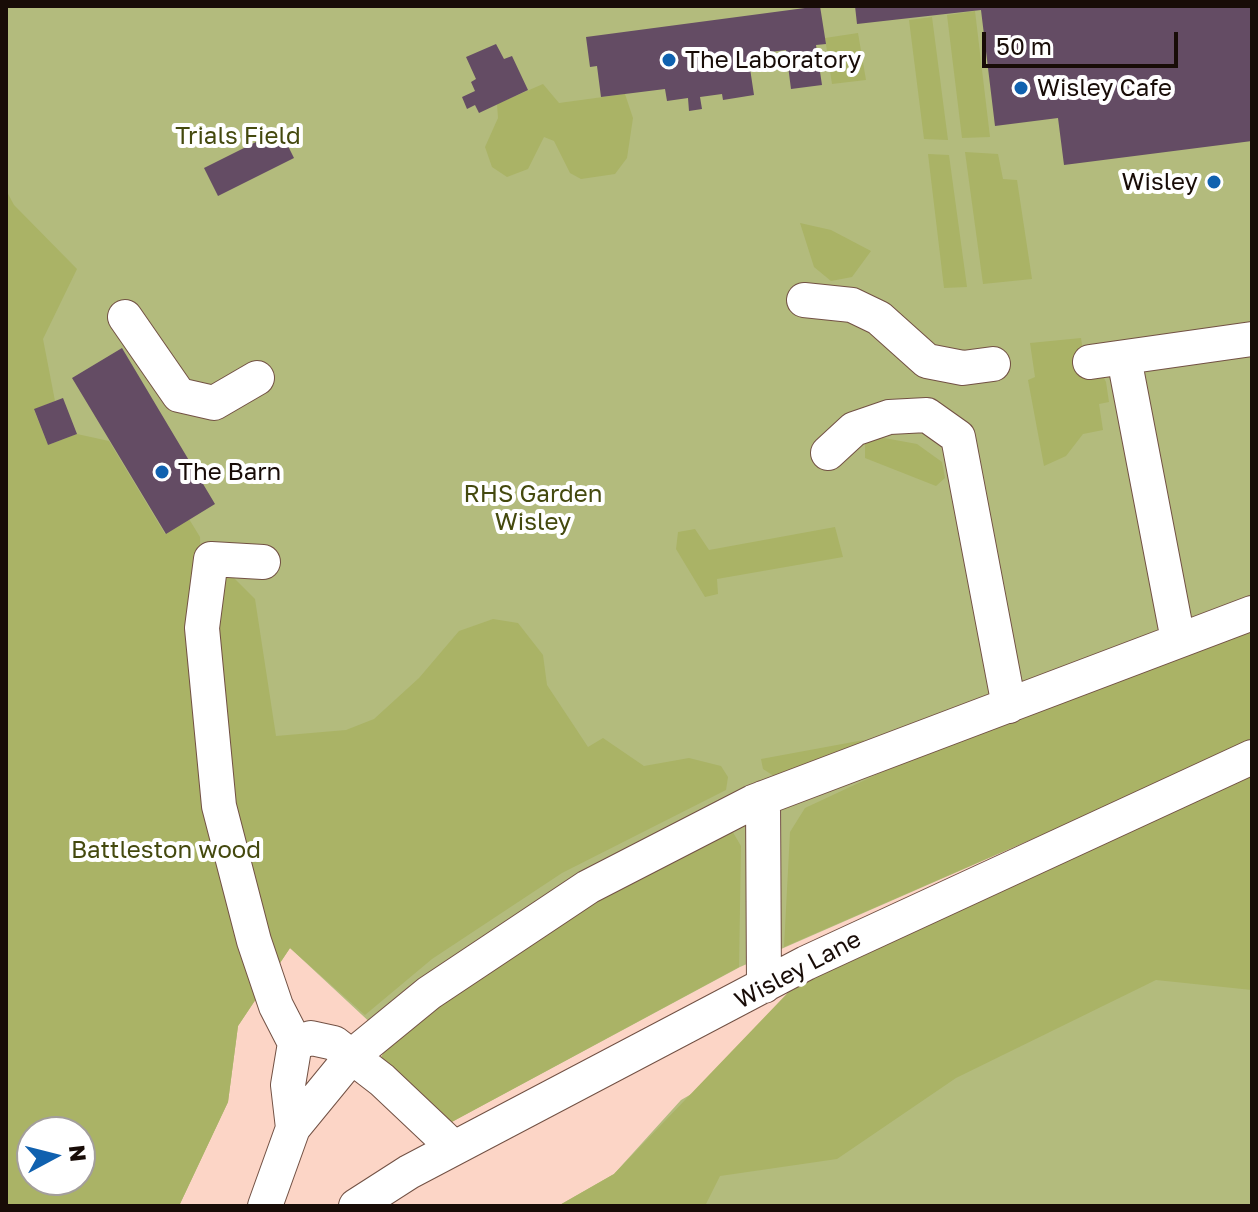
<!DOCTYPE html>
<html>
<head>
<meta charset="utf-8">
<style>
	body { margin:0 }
	#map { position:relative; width:1258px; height:1212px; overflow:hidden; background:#fcd5c6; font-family:"Golos Text",sans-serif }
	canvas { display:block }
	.frame { position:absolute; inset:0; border:8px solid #180c07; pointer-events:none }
	.north { position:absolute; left:16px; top:1116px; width:80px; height:80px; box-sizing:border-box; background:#fff; border:2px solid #a39e9c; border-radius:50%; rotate:83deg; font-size:22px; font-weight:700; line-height:32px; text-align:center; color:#180c07 }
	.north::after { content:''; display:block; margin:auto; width:28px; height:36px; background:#1061af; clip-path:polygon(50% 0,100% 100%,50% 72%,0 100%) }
	.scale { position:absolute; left:982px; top:32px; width:196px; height:36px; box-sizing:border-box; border:4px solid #180c07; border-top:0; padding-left:10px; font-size:24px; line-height:28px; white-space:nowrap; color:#180c07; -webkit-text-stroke:6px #fff; paint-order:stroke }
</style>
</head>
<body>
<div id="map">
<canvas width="1258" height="1212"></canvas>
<div class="frame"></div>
<div class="north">N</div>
<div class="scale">50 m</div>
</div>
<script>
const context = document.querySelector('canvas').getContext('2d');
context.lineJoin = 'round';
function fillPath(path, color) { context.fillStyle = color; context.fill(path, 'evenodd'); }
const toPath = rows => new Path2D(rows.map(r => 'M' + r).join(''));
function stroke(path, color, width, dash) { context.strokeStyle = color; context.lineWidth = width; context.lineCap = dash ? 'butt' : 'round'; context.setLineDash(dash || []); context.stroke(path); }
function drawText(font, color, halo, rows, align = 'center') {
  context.font = font + ' "Golos Text",sans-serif'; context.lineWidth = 8; context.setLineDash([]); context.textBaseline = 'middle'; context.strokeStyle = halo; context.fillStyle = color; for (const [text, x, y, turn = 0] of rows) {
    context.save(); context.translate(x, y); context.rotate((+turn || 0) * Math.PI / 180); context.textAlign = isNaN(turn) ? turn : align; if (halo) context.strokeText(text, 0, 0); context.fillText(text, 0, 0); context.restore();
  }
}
fillPath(toPath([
	[6,6,1252,6,1252,743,740,967,448,1124,390,1041,290,948,238,1026,228,1102,179,1206,6,1206],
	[32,1132,80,1132,80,1180,32,1180],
	[1252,772,1252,1206,558,1206,614,1174,681,1100]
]), '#b3bb7d');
fillPath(toPath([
	[975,11,990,137,962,138,947,15],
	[932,17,948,140,924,139,909,20],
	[858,33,866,80,832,84,825,38],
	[543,84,559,103,625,94,633,118,627,158,615,174,581,179,570,173,554,141,544,137,528,169,507,177,492,167,485,147,498,118,497,104],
	[965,152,998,154,1003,179,1017,180,1032,279,983,284],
	[928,154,949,155,967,287,944,288],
	[6,190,14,205,77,269,43,339,55,401,34,410,48,445,77,434,109,441,165,534,189,519,200,537,201,570,230,574,255,599,276,736,346,730,374,719,419,678,459,631,493,619,518,623,543,655,547,685,588,747,603,738,644,766,689,758,721,766,728,777,726,790,562,873,432,959,365,1015,290,948,238,1026,228,1102,179,1206,6,1206],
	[32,1132,80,1132,80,1180,32,1180],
	[800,223,831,230,871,251,852,277,831,281,814,267],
	[1081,338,1086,371,1103,376,1106,382,1109,402,1099,404,1103,430,1083,434,1066,456,1044,466,1028,380,1035,377,1030,343],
	[884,438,917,444,942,462,945,478,936,486,865,458,865,441],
	[835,527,843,557,717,579,718,594,705,597,676,549,678,532,695,529,709,550],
	[1249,630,1252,631,1252,743,784,947,790,832,805,808,927,751],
	[864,740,854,758,777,778,763,769,761,759],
	[1252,772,1252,990,1156,980,956,1078,837,1159,720,1176,705,1206,558,1206,614,1174,801,979],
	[731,829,741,846,739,967,448,1124,378,1062,390,1042,498,962,600,896]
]), '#aab366');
fillPath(toPath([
	[820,6,826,44,816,45,822,85,791,89,786,50,748,55,754,95,723,100,722,94,700,97,702,109,689,111,688,98,667,101,665,89,601,97,597,66,590,67,586,37],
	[855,6,1250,6,1252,141,1064,165,1058,118,995,126,981,10,857,24],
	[496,44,504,59,512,56,528,90,479,113,475,105,467,109,462,97,475,91,471,82,476,79,466,57],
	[280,130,294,158,218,196,204,168],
	[122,348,215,504,166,534,72,378],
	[63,398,77,434,48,445,34,409]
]), '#644c64');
const minor = toPath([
	[804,300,852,305,879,318,927,361,963,368,993,364],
	[125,317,179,395,214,403,257,378],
	[1124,358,1178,640],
	[1090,362,1252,339],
	[828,453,854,429,889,417,927,415,958,437,1009,706],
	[263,562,211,559,202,628,219,806,254,941,276,1006,295,1043,288,1085,293,1128],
	[763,798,764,986],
	[295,1043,311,1038,334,1043,382,1080,454,1148],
	[265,1206,293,1128,352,1056,429,993,588,887,753,802,1252,613],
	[356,1206,409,1172,806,963,1252,757]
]);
stroke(minor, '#725144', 36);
stroke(minor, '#fff', 34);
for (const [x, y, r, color] of [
	[669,60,8,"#1061af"],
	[1021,88,8,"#1061af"],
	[1214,182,8,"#1061af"],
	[162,472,8,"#1061af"]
]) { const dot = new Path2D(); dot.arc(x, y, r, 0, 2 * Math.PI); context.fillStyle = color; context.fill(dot); stroke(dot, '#fff', 3); }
drawText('24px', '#180c07', '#fff', [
	["The Laboratory",685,60],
	["Wisley Cafe",1037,88],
	["Wisley",1198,182,"right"],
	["The Barn",178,472]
], 'left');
drawText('24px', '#44490e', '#fff', [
	["Trials Field",238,136],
	["RHS Garden",533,494],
	["Wisley",533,522],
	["Battleston wood",166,850]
]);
drawText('24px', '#180c07', '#fff', [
	["Wisley Lane",798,970,-28]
]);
</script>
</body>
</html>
